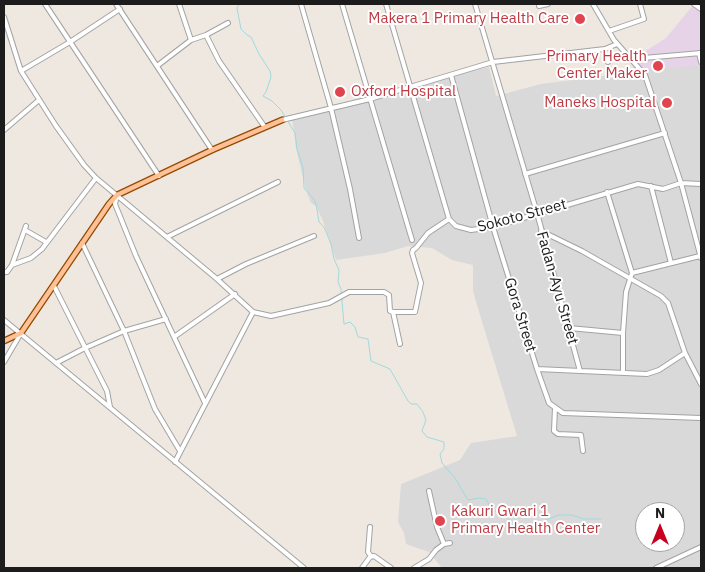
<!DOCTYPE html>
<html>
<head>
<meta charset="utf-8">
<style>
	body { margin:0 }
	#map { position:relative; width:705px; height:572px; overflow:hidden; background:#eee8e1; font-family:"IBM Plex Sans",sans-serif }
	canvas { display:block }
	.frame { position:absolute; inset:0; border:5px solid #1c1c1c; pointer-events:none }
	.north { position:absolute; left:635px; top:502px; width:50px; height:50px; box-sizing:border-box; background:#fff; border:1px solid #a4a4a4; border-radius:50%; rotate:0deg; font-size:14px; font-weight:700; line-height:20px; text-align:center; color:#1c1c1c }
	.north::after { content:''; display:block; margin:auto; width:18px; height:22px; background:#c80020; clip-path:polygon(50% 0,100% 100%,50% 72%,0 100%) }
</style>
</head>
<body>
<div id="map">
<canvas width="705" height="572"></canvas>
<div class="frame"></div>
<div class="north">N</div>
</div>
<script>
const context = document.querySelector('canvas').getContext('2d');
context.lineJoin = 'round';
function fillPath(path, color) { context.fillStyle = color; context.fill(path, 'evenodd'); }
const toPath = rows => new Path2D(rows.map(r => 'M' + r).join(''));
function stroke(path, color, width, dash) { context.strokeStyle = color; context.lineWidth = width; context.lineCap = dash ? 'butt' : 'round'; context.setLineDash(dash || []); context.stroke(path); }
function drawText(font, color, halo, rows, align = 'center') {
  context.font = font + ' "IBM Plex Sans",sans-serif'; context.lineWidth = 4; context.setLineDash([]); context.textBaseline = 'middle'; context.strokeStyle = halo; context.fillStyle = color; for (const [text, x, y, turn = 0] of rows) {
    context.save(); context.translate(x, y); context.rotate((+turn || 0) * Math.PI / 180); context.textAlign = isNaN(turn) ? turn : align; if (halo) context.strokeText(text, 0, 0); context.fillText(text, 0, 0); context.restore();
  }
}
fillPath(toPath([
	[701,56,701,568,442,568,429,552,406,544,404,533,398,522,401,484,460,460,471,443,517,436,477,305,473,291,473,265,452,260,432,248,408,246,385,253,336,260,323,221,316,206,311,203,306,190,296,148,292,118,437,79,489,67,496,96,541,84,611,75,642,64],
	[645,512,675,512,675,542,645,542]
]), '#dad9d9');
fillPath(toPath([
	[694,4,701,4,701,66,641,69,636,57,666,38]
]), '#e7d3e7');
stroke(toPath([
	[239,4,237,8,241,29,247,35,251,37,259,54,270,71,271,77,266,92,263,96,272,101,281,110,295,133,297,149,303,168,304,188,313,198,316,204,319,222,324,227,331,244,334,259,339,270,338,282,341,289,344,324,350,322,355,327,358,337,368,339,371,361,390,369,408,401,411,404,417,404,423,412,426,420,422,431,427,437,444,442,444,449,440,454,442,463,455,478,468,500,480,498,486,499,490,507,496,512,504,513,512,524,527,528,537,532,543,521,559,515,571,515,584,519,601,519]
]), '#a0d9dd', 1);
const minor = toPath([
	[45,4,159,176],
	[116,4,212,150],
	[179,4,191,40],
	[301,4,331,108,350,189,359,238],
	[342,4,412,240],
	[386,4,449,219,456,226,471,230,493,227,638,184,663,189,681,183,701,184],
	[475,4,537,213,580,371],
	[593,4,614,40,645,75,681,183,701,258],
	[694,4,701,9],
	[539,6,548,4],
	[4,17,21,71,56,126,84,165,96,178,217,279,253,312,271,316,329,303,349,292,384,292,389,295,390,311,393,312,400,344],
	[609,31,644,19,640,4],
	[206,35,219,61,264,126],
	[605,49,608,62],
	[699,53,701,62],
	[632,59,701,53],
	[157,66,191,40,206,35,228,23],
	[21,71,70,42,120,9],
	[451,75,493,227,537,369,549,403,563,413,701,418],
	[282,120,370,99,493,62,605,49,617,44],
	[4,130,39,100],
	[525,174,665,133],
	[651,186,671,263],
	[607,192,632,273,626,292,623,333,623,372],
	[117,195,115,204,136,256,205,403],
	[25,230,46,242],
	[541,231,582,251,661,296,668,303,685,353,701,384],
	[167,237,278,182],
	[82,243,124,331,155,409,180,451],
	[12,265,31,258,42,249,96,178],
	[4,272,7,272,12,265,26,226],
	[632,273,700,256],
	[217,279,246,264,314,236],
	[54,286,107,391,110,407],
	[393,312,415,312,421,283,412,253,413,250,416,248,428,233,449,219],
	[4,320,304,568],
	[569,328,623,333],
	[174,337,235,294],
	[4,362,21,333],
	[56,363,85,348,124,331,166,319],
	[537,369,647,374,659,370,685,353],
	[555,408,554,431,558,434,581,435,583,451],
	[175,462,253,312],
	[429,491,437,527,444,544],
	[370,527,368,552,371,556],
	[362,568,370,557,374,556,391,568],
	[414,568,429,559,436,550,444,544,450,543],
	[656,568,701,547]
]);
const major = toPath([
	[4,341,21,333,109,204,117,195,212,150,282,120]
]);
stroke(minor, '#a3a3a3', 6);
stroke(major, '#944b00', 7);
stroke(minor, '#fff', 4);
stroke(major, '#fec096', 4.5);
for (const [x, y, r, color] of [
	[580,19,6,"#e0444e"],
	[658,66,6,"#e0444e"],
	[340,92,6,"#e0444e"],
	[667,103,6,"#e0444e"],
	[440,521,6,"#e0444e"]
]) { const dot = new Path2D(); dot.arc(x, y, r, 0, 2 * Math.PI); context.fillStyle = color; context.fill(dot); stroke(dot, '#fff', 2); }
drawText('15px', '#be3a42', '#fff', [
	["Makera 1 Primary Health Care",569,19],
	["Primary Health",647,57],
	["Center Maker",647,74],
	["Oxford Hospital",351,92,"left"],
	["Maneks Hospital",656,103],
	["Kakuri Gwari 1",451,512,"left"],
	["Primary Health Center",451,529,"left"]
], 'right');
drawText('15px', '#1c1c1c', '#fff', [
	["Sokoto Street",522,216,-15],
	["Fadan-Ayu Street",557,288,74],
	["Gora Street",520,315,73]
]);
</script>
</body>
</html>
